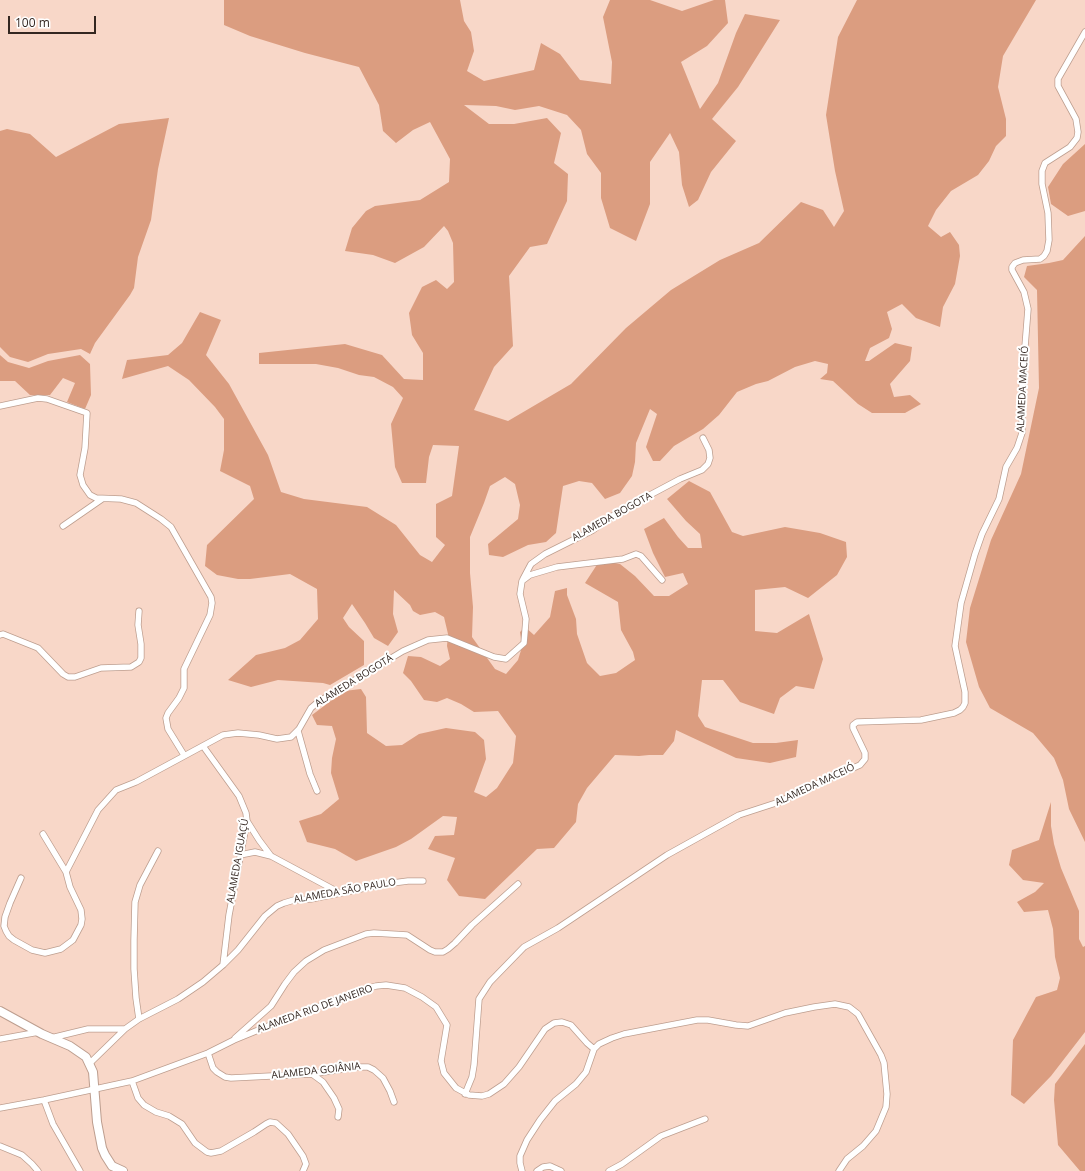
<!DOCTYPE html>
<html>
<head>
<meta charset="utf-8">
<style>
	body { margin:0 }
	#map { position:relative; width:1085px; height:1171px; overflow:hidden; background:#f8d7c8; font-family:"Open Sans",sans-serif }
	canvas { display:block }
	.scale { position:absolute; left:8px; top:16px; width:88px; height:18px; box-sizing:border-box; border:2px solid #342721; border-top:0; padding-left:5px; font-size:12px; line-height:14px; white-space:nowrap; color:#342721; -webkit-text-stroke:3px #fff; paint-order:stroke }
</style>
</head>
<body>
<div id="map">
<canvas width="1085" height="1171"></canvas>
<div class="scale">100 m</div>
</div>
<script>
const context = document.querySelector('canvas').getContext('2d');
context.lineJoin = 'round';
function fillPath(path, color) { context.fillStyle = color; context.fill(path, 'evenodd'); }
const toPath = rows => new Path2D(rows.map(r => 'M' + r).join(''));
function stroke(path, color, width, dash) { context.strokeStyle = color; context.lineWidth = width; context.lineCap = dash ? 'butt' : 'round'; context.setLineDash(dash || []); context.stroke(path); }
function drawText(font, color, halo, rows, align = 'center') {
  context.font = font + ' "Open Sans",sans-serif'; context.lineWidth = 4; context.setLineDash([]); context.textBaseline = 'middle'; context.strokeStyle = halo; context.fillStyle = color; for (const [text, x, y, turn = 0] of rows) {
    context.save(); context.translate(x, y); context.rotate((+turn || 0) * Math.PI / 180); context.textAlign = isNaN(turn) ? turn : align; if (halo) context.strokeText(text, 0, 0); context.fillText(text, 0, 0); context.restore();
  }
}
fillPath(toPath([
	[224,0,460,0,464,21,471,32,474,51,467,71,484,81,534,70,541,43,560,54,580,80,611,84,612,62,603,17,610,0,650,0,682,11,714,0,725,0,728,23,707,46,681,62,700,109,718,83,736,33,745,14,780,20,738,87,712,119,736,141,711,172,698,200,689,207,682,185,679,152,670,133,650,162,650,204,636,241,610,228,601,198,601,173,587,154,581,130,567,115,539,106,515,110,496,106,464,105,489,124,514,124,547,118,561,133,554,163,568,174,567,201,547,244,530,247,509,276,513,346,494,367,474,410,508,421,571,384,626,328,671,290,720,260,759,243,801,202,823,210,834,227,844,211,835,171,826,115,838,37,857,0,1036,0,1003,56,998,87,1006,119,1006,136,996,146,989,161,978,175,951,191,936,210,928,226,941,237,950,232,959,245,960,256,955,284,943,307,940,327,916,318,902,304,887,312,892,329,889,338,870,348,865,361,869,361,895,343,912,347,910,361,890,384,894,397,910,395,921,404,905,413,872,413,858,404,833,381,820,379,827,373,828,364,815,361,795,367,768,381,756,384,737,392,719,415,703,429,674,446,660,461,653,461,646,447,657,414,650,409,636,443,635,462,632,476,620,493,605,499,592,483,579,481,563,486,556,533,546,542,528,545,503,557,489,555,488,544,518,519,520,505,515,484,505,477,490,486,484,503,470,537,470,573,473,607,472,637,495,669,506,674,518,660,522,647,520,632,525,627,534,635,550,617,555,591,567,588,567,595,576,619,577,634,587,663,600,676,616,673,635,660,633,652,621,630,618,602,585,583,600,560,620,564,635,576,654,596,669,596,688,584,683,573,665,577,653,553,644,529,664,518,678,537,688,548,702,548,700,534,686,521,667,499,689,481,710,492,732,532,743,536,785,527,820,533,846,542,847,557,837,575,808,598,785,587,755,590,755,631,777,633,809,614,823,659,814,689,796,686,780,698,774,714,740,702,723,680,702,680,698,716,705,727,753,743,776,743,798,740,796,757,770,763,736,758,676,730,674,741,663,755,649,755,639,756,615,755,587,788,578,804,576,822,554,848,537,849,485,899,459,896,447,880,455,858,428,849,435,836,454,835,457,817,443,816,411,839,396,847,356,861,335,849,307,842,299,821,321,814,339,799,331,773,332,758,336,739,332,726,317,725,312,715,344,691,361,689,366,697,367,733,386,746,402,745,419,734,446,728,475,732,484,740,486,759,474,792,486,797,497,788,513,763,516,736,498,711,474,712,461,704,447,698,437,702,424,700,411,681,403,673,408,656,421,657,440,666,450,659,447,646,448,634,444,617,435,612,420,615,413,611,410,605,394,590,393,614,398,632,388,646,374,638,365,623,352,604,343,618,349,627,364,641,364,665,330,685,323,683,278,680,251,687,228,680,256,655,285,648,300,640,318,619,317,589,290,574,250,579,238,579,217,575,205,566,207,545,254,499,250,486,220,471,224,450,224,419,215,407,189,380,168,366,122,379,127,360,168,355,182,343,200,312,221,320,206,355,229,384,268,455,281,492,304,499,367,507,396,525,420,555,432,562,445,545,436,537,436,504,452,496,459,446,433,445,429,457,426,483,402,483,395,467,391,424,403,398,393,387,374,377,359,375,338,368,316,364,259,364,259,353,345,344,382,355,404,379,423,380,423,353,412,335,409,313,422,287,436,280,447,289,454,282,453,243,448,231,444,226,424,247,395,263,373,255,345,251,352,228,366,211,375,206,420,200,449,182,450,159,430,122,413,130,396,143,383,131,379,105,359,67,305,53,250,36,224,25],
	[169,118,158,169,151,220,138,257,134,288,130,295,95,343,90,354,81,349,48,354,28,362,10,357,0,347,0,131,7,129,30,134,56,157,119,124],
	[1085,144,1085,211,1068,216,1051,204,1048,187,1063,164],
	[1085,236,1085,842,1069,809,1063,780,1054,758,1033,733,990,708,979,687,966,642,970,608,991,540,1021,474,1039,388,1037,290,1024,277,1027,266,1049,263,1063,260],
	[0,355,8,362,29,368,48,361,80,355,90,364,91,395,85,409,67,402,75,383,63,378,50,395,30,395,15,381,0,381],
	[1051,802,1051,826,1054,844,1061,868,1079,911,1079,939,1083,947,1085,946,1085,1032,1051,1076,1024,1104,1011,1095,1013,1040,1036,997,1057,990,1060,978,1055,957,1053,929,1048,910,1024,912,1017,902,1035,892,1044,883,1023,880,1009,865,1012,850,1039,840],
	[1085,1044,1085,1171,1080,1171,1058,1145,1054,1100,1055,1084]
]), '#db9d80');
const street = toPath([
	[0,406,38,398,47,399,87,413,85,448,80,475,83,485,90,495,96,498,121,499,136,503,161,519,171,527,211,597,212,603,210,615,184,669,184,688,179,698,168,713,166,718,168,729,184,755],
	[63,526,102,499],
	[523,579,531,564,545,554,593,530,618,512,680,479,702,470,708,464,710,458,709,450,703,438],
	[0,635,3,634,38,648,63,674,68,677,75,677,101,668,131,667,139,662,141,658,141,644,138,625,139,611],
	[298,731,310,774,317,791],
	[203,746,239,796,246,813,247,821,229,915,223,965],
	[247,821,259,840,271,856,340,893],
	[43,834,66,872],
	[240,855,255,852,271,856],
	[21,878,10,903,5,917,4,926,6,931,9,936,14,940,32,950,45,953,61,949,73,940,81,925,82,919,81,910,70,887,66,872,98,810,116,790,136,782,223,735,238,733,259,735,277,739,291,737,299,729,311,708,318,702,403,651,428,640,447,638,494,657,506,659,524,643,526,619,520,594,522,581,530,575,557,567,623,559,636,554,641,556,662,580],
	[139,1019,136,998,134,969,134,940,135,902,140,885,158,851],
	[51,1038,88,1029,125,1029,139,1019,178,999,203,982,223,965,238,950,265,916,277,906,284,903,294,900,311,899,385,884,408,881,423,881],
	[235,1038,271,1006,285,984,294,972,306,961,324,950,366,934,374,933,407,935,430,950,435,952,443,952,448,949,455,943,472,925,518,884],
	[0,1039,39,1032],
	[594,1049,599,1044,612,1038,624,1034,697,1020,708,1020,736,1025,748,1026,785,1013,814,1007,835,1004,849,1007,858,1014,881,1055,884,1063,887,1094,886,1107,876,1131,863,1146,847,1159,839,1171],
	[208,1053,213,1068,217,1072,225,1077,231,1078,311,1074,357,1067,368,1067,374,1070,383,1078,390,1091,394,1102],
	[90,1063,125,1029],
	[312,1074,323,1082,334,1098,339,1109,338,1117],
	[132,1081,138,1098,144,1105,156,1112,169,1116,182,1124,195,1143,207,1152,211,1153,221,1151,254,1132,266,1124,270,1122,276,1123,288,1134,303,1156,306,1164,303,1171],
	[465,1094,472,1077,474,1065,479,999,490,982,524,947,558,928,667,855,739,815,779,802,807,788,860,765,865,759,865,753,853,728,853,725,857,722,921,720,954,713,960,710,963,707,965,703,965,692,955,646,961,603,975,554,982,534,999,499,1006,467,1017,448,1022,433,1022,384,1028,309,1024,292,1012,270,1012,267,1015,263,1023,260,1040,259,1044,256,1047,251,1049,240,1048,213,1042,184,1042,171,1045,163,1070,147,1077,138,1078,132,1076,119,1058,86,1058,79,1085,32],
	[44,1100,53,1124,80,1171],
	[0,1108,44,1100,132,1081,208,1053,234,1040,273,1024,359,991,376,986,386,985,405,988,422,997,436,1007,447,1025,441,1061,444,1073,456,1088,469,1095,482,1096,489,1094,504,1084,519,1067,545,1029,554,1023,562,1022,571,1025,587,1043,594,1049],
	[0,1146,22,1155,32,1164,38,1171],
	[522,1171,520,1163,520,1156,527,1140,540,1120,555,1101,576,1084,586,1072,594,1049],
	[537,1171,543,1167,550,1166,561,1171],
	[609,1171,622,1164,661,1136,705,1119]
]);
const secondary = toPath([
	[0,1011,42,1034,70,1046,86,1057,93,1072,97,1122,102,1148,105,1155,112,1166,123,1171]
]);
stroke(street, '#bd9e8f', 7);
stroke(secondary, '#bd9e8f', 10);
stroke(street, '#fff', 5.5);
stroke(secondary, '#fff', 8);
drawText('10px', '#342721', '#fff', [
	["ALAMEDA MACEIÓ",1023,389,-87],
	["ALAMEDA BOGOTA",612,517,-29],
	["ALAMEDA BOGOTÁ",354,681,-32],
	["ALAMEDA MACEIÓ",815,785,-25],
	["ALAMEDA IGUAÇÚ",238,861,-80],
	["ALAMEDA SÃO PAULO",345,891,-10],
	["ALAMEDA RIO DE JANEIRO",315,1009,-20],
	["ALAMEDA GOIÂNIA",316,1071,-6]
]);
</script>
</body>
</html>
